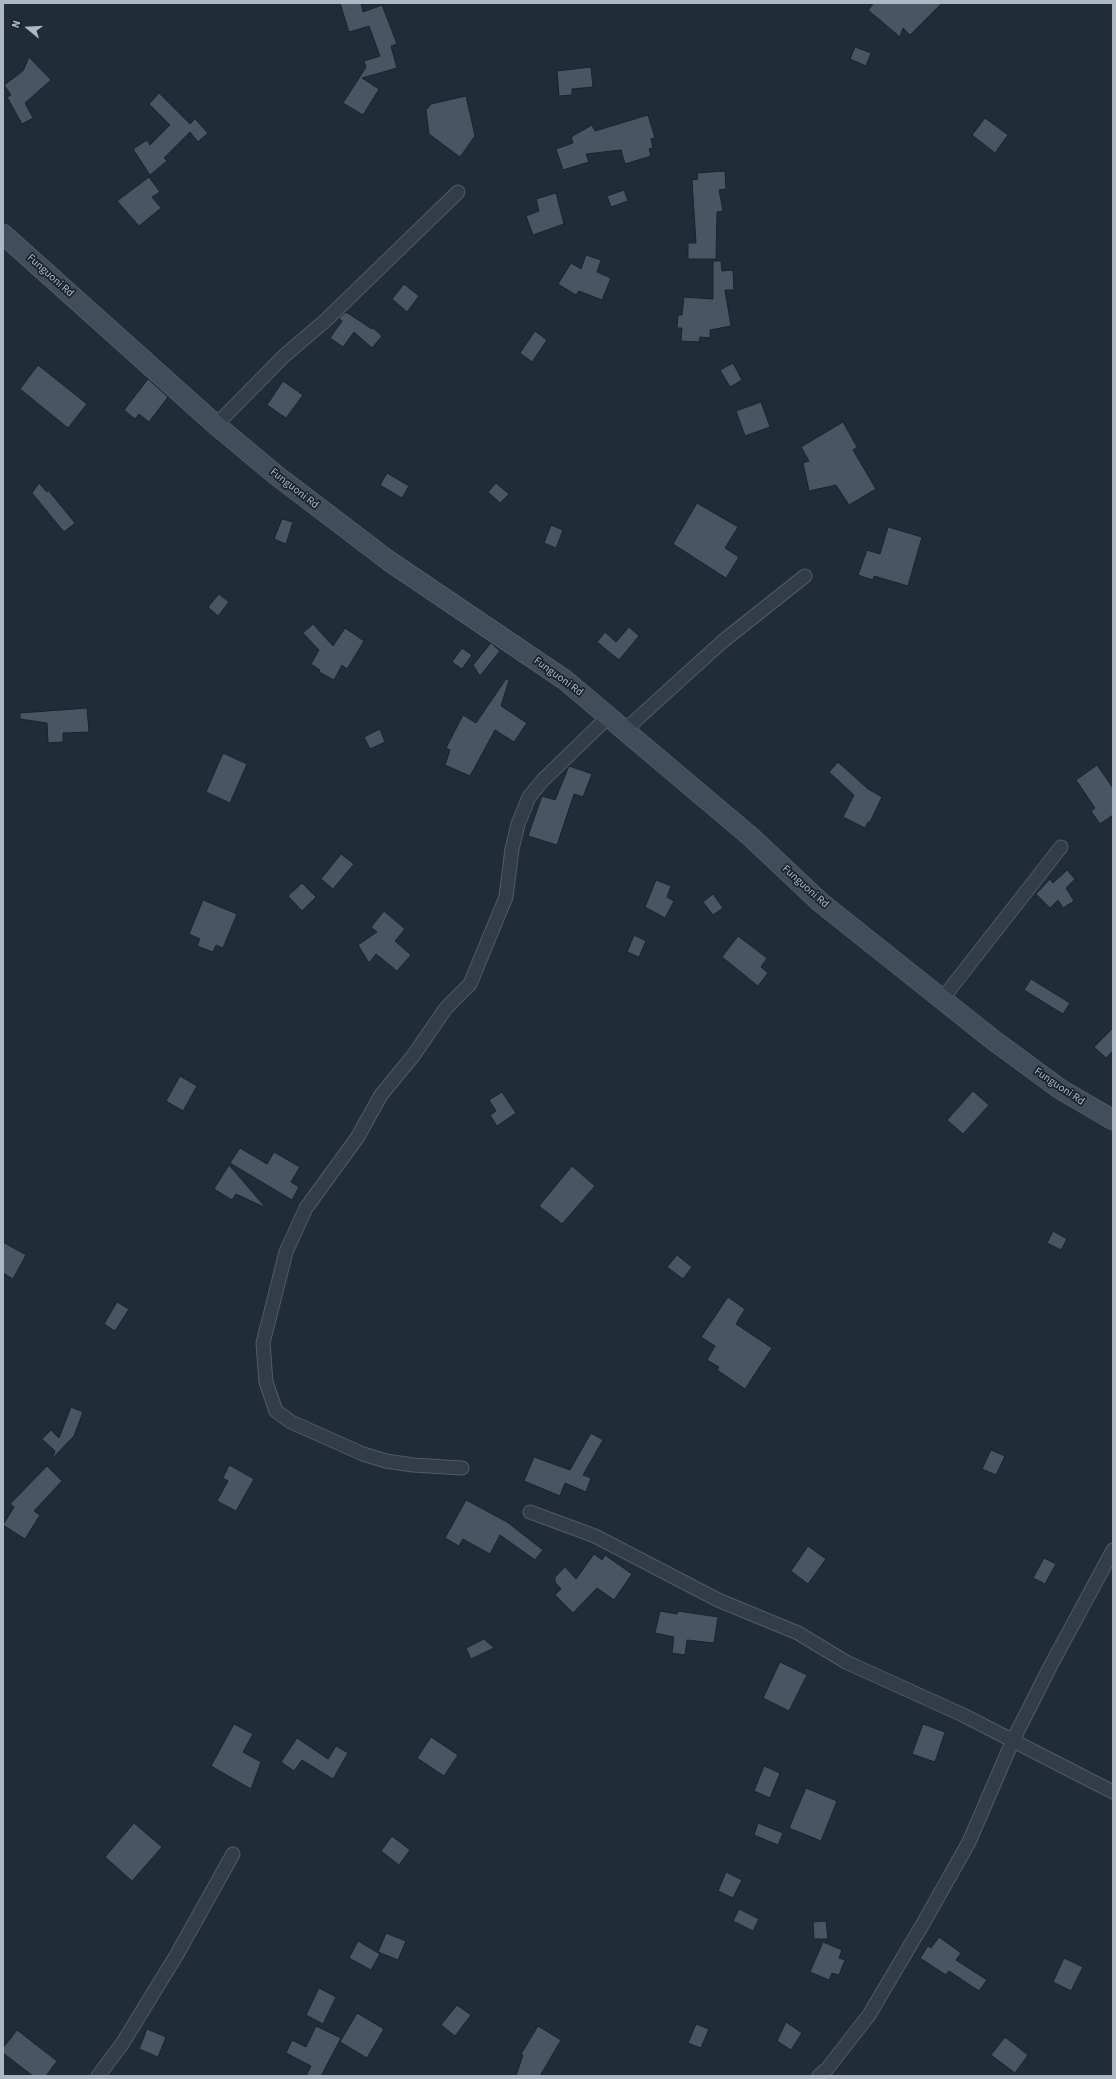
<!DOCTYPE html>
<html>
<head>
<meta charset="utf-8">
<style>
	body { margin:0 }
	#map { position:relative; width:1116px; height:2079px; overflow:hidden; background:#202c37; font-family:"Source Sans 3",sans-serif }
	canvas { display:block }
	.frame { position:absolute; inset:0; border:4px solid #adb8c4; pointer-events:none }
	.north { position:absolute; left:8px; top:8px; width:40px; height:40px; -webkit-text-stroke:3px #19222b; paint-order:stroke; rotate:288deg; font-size:11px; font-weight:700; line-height:16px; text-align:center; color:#adb8c4 }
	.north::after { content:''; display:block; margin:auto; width:14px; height:18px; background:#adb8c4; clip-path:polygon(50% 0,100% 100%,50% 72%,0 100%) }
</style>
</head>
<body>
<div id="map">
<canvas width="1116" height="2079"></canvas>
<div class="frame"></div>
<div class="north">N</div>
</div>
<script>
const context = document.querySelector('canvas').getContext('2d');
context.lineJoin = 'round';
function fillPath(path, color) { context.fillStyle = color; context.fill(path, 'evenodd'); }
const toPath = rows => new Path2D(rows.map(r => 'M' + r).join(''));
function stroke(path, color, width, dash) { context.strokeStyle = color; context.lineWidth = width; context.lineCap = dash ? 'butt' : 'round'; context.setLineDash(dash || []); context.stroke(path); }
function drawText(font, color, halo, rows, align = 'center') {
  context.font = font + ' "Source Sans 3",sans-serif'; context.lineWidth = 3.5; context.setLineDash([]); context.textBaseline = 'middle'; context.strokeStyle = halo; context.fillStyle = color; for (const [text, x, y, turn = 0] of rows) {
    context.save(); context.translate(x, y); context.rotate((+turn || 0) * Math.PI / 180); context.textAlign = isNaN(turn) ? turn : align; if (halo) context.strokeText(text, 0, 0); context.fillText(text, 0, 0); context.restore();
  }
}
const building = toPath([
	[340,3,361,3,363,12,382,5,397,44,391,46,397,68,362,78,379,89,363,115,343,103,366,67,364,61,380,56,369,26,349,32,340,3],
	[874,3,942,3,910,35,903,28,900,37,868,10,874,3],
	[855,47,871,53,866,66,850,59,855,47],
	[29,57,51,80,25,103,33,118,22,124,7,97,11,95,4,85,23,71,29,57],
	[591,67,593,87,572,89,572,95,559,96,557,71,591,67],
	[159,93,190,124,195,119,208,133,198,142,190,132,164,158,167,161,150,175,133,149,147,140,150,145,170,125,149,104,159,93],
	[466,96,475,136,460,157,429,134,426,110,431,104,466,96],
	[648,115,655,138,651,139,653,148,649,149,651,156,625,164,621,150,586,154,589,162,563,170,556,149,573,143,571,137,592,125,595,131,648,115],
	[985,118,1008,135,995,153,972,135,985,118],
	[725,171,726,189,719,190,723,211,717,212,716,259,688,259,688,243,696,243,692,180,698,179,697,173,725,171],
	[149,177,160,192,152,197,161,208,139,226,117,201,149,177],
	[624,190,628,201,611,207,607,196,624,190],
	[556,193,564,224,533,235,526,216,539,211,536,199,556,193],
	[586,255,601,260,597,272,611,278,602,300,579,291,576,295,558,284,571,263,581,269,586,255],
	[713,261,721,261,722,271,733,270,734,290,725,290,731,326,710,330,710,338,700,337,699,342,681,341,682,328,677,328,678,315,682,315,684,297,713,299,713,261],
	[404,284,419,296,407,312,392,299,404,284],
	[346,312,372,329,373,328,382,336,372,348,354,332,343,347,330,338,342,321,339,318,346,312],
	[535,331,547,340,532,362,520,353,535,331],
	[733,363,742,380,730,387,720,370,733,363],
	[38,365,87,404,68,428,20,389,38,365],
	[148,379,168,397,149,422,139,414,135,419,124,410,148,379],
	[283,381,303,395,286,418,267,405,283,381],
	[761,402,770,427,745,436,736,411,761,402],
	[843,422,857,447,853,450,876,489,849,505,836,485,809,491,803,463,809,461,801,447,843,422],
	[387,473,409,486,402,498,380,485,387,473],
	[39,483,47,492,48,490,75,523,64,532,32,493,39,483],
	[496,483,509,494,500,503,488,492,496,483],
	[697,503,738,527,725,548,739,557,726,578,673,544,697,503],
	[282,519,293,522,286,544,274,539,282,519],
	[551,525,563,530,556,548,544,543,551,525],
	[888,527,922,537,908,586,874,576,873,580,858,575,867,550,880,554,888,527],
	[219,594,229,602,218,616,208,607,219,594],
	[313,624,333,646,345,628,364,641,347,669,342,665,334,680,319,672,320,670,311,664,319,650,303,633,313,624],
	[629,627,639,636,619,660,597,642,605,632,616,642,629,627],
	[491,643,500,651,480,676,473,665,491,643],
	[462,648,472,655,462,669,452,662,462,648],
	[506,679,509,680,501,706,527,723,514,742,495,730,470,776,445,765,450,750,446,748,463,715,476,723,506,679],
	[87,708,89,732,63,733,63,742,48,743,47,723,20,719,20,713,87,708],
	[380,729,385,742,370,749,364,737,380,729],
	[223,753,247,764,230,803,206,792,223,753],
	[838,762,868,789,882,797,870,822,868,822,865,828,843,817,854,795,829,772,838,762],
	[1097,765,1113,788,1113,815,1100,824,1091,811,1095,808,1076,780,1097,765],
	[569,766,592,774,583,797,574,794,557,845,528,836,542,796,555,800,569,766],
	[341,854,354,864,333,889,321,879,341,854],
	[1067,870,1075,879,1066,888,1074,901,1063,908,1058,900,1050,908,1036,894,1050,879,1053,883,1067,870],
	[656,880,671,886,667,897,674,901,665,918,645,907,656,880],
	[302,883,316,897,302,911,288,896,302,883],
	[713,894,723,908,713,915,703,902,713,894],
	[203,900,237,914,223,948,216,945,213,952,197,946,200,939,189,934,203,900],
	[384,911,405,929,395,941,411,955,397,971,376,954,369,963,358,945,377,932,371,927,384,911],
	[634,935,646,941,639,957,627,952,634,935],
	[738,936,767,958,761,967,768,973,758,986,722,957,738,936],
	[1031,979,1070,1003,1063,1014,1024,990,1031,979],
	[1113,1028,1113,1051,1106,1058,1094,1047,1113,1028],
	[180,1076,197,1086,183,1111,166,1101,180,1076],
	[973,1091,989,1105,963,1134,947,1120,973,1091],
	[502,1092,516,1113,497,1126,490,1115,496,1111,489,1100,502,1092],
	[240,1148,267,1164,274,1152,300,1167,291,1182,299,1187,292,1200,230,1163,240,1148],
	[229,1165,266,1208,236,1194,232,1200,214,1189,229,1165],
	[572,1166,595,1186,562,1224,539,1206,572,1166],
	[1053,1231,1067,1239,1061,1250,1047,1243,1053,1231],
	[3,1242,26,1255,13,1279,3,1273,3,1242],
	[677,1255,692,1267,683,1279,667,1267,677,1255],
	[728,1297,745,1309,736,1324,772,1348,745,1389,717,1370,719,1367,707,1360,715,1346,701,1337,728,1297],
	[117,1302,129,1309,115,1331,104,1324,117,1302],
	[71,1407,83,1412,74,1436,52,1459,55,1451,42,1439,51,1430,59,1438,71,1407],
	[591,1433,603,1440,583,1475,591,1478,586,1492,565,1483,560,1496,524,1481,534,1457,570,1470,591,1433],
	[991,1450,1005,1456,996,1475,982,1469,991,1450],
	[229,1465,254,1479,236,1511,217,1501,228,1481,223,1478,229,1465],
	[47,1466,62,1481,34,1511,40,1515,25,1539,3,1525,14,1507,10,1504,47,1466],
	[466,1500,507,1522,543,1550,535,1560,500,1535,490,1554,463,1539,459,1546,445,1538,466,1500],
	[808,1546,826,1559,808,1584,791,1571,808,1546],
	[594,1554,602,1560,605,1555,632,1574,614,1600,597,1588,573,1613,555,1595,561,1589,555,1582,555,1577,565,1567,576,1579,594,1554],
	[1044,1558,1056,1564,1045,1584,1033,1578,1044,1558],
	[660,1611,677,1614,678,1611,718,1617,714,1643,687,1640,685,1655,672,1653,674,1637,655,1633,660,1611],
	[484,1639,494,1648,471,1659,466,1648,484,1639],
	[780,1662,807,1675,789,1711,763,1698,780,1662],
	[234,1724,253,1734,243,1752,261,1762,251,1789,211,1766,234,1724],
	[923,1724,945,1732,935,1762,912,1754,923,1724],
	[431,1737,458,1755,444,1776,417,1758,431,1737],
	[297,1738,328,1759,336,1746,348,1753,333,1779,302,1760,294,1771,281,1762,297,1738],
	[764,1766,780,1773,770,1798,754,1791,764,1766],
	[806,1788,837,1801,821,1841,789,1828,806,1788],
	[134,1823,162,1847,132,1881,105,1857,134,1823],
	[758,1823,783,1833,778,1845,754,1835,758,1823],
	[392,1836,410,1850,399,1865,381,1851,392,1836],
	[726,1872,742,1880,733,1898,718,1891,726,1872],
	[739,1909,759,1919,753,1931,733,1921,739,1909],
	[826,1921,828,1939,814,1939,813,1922,826,1921],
	[386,1933,406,1941,398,1960,378,1952,386,1933],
	[939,1937,961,1953,956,1960,987,1980,979,1991,949,1971,946,1975,920,1958,928,1946,931,1948,939,1937],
	[358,1941,380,1954,371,1970,349,1958,358,1941],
	[823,1942,842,1950,839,1958,845,1960,839,1975,832,1973,829,1980,810,1972,823,1942],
	[1064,1958,1083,1967,1071,1991,1053,1982,1064,1958],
	[319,1988,336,1997,323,2024,306,2015,319,1988],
	[457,2005,471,2015,455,2036,441,2025,457,2005],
	[357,2013,384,2029,367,2058,340,2042,357,2013],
	[786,2022,802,2033,791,2050,777,2041,786,2022],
	[696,2024,709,2029,701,2048,688,2043,696,2024],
	[316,2026,341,2038,321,2076,306,2076,311,2066,286,2053,292,2040,306,2047,316,2026],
	[538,2026,561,2040,540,2076,516,2076,523,2055,521,2054,538,2026],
	[147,2029,166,2037,158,2057,139,2049,147,2029],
	[17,2030,57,2061,46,2076,33,2076,3,2053,3,2048,17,2030],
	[1005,2037,1028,2055,1015,2073,991,2055,1005,2037]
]);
fillPath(building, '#485663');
stroke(building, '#1b242e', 1);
const street = toPath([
	[216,425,284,356,326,320,458,192],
	[625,730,723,641,805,576],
	[943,998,1061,847],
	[462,1468,413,1465,386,1461,363,1454,291,1422,276,1411,266,1382,263,1343,286,1252,306,1208,357,1138,381,1095,413,1056,446,1008,470,984,506,897,512,849,518,824,529,797,543,780,609,716],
	[530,1512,595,1536,718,1600,798,1633,846,1662,963,1715,1113,1792],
	[98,2076,122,2044,176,1956,233,1854],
	[819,2076,827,2069,869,2015,924,1922,969,1842,1013,1740,1051,1665,1113,1550]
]);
const secondary = toPath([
	[3,234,216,425,276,475,389,561,565,680,751,837,820,902,992,1039,1060,1089,1113,1120]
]);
stroke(street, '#515b65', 15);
stroke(secondary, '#515b65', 21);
stroke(street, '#333d47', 13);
stroke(secondary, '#414d5a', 19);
drawText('11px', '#adb8c4', '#19222b', [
	["Funguoni Rd",50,276,42],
	["Funguoni Rd",294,489,38],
	["Funguoni Rd",558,677,36],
	["Funguoni Rd",805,887,42],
	["Funguoni Rd",1059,1087,34]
]);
</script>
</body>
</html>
